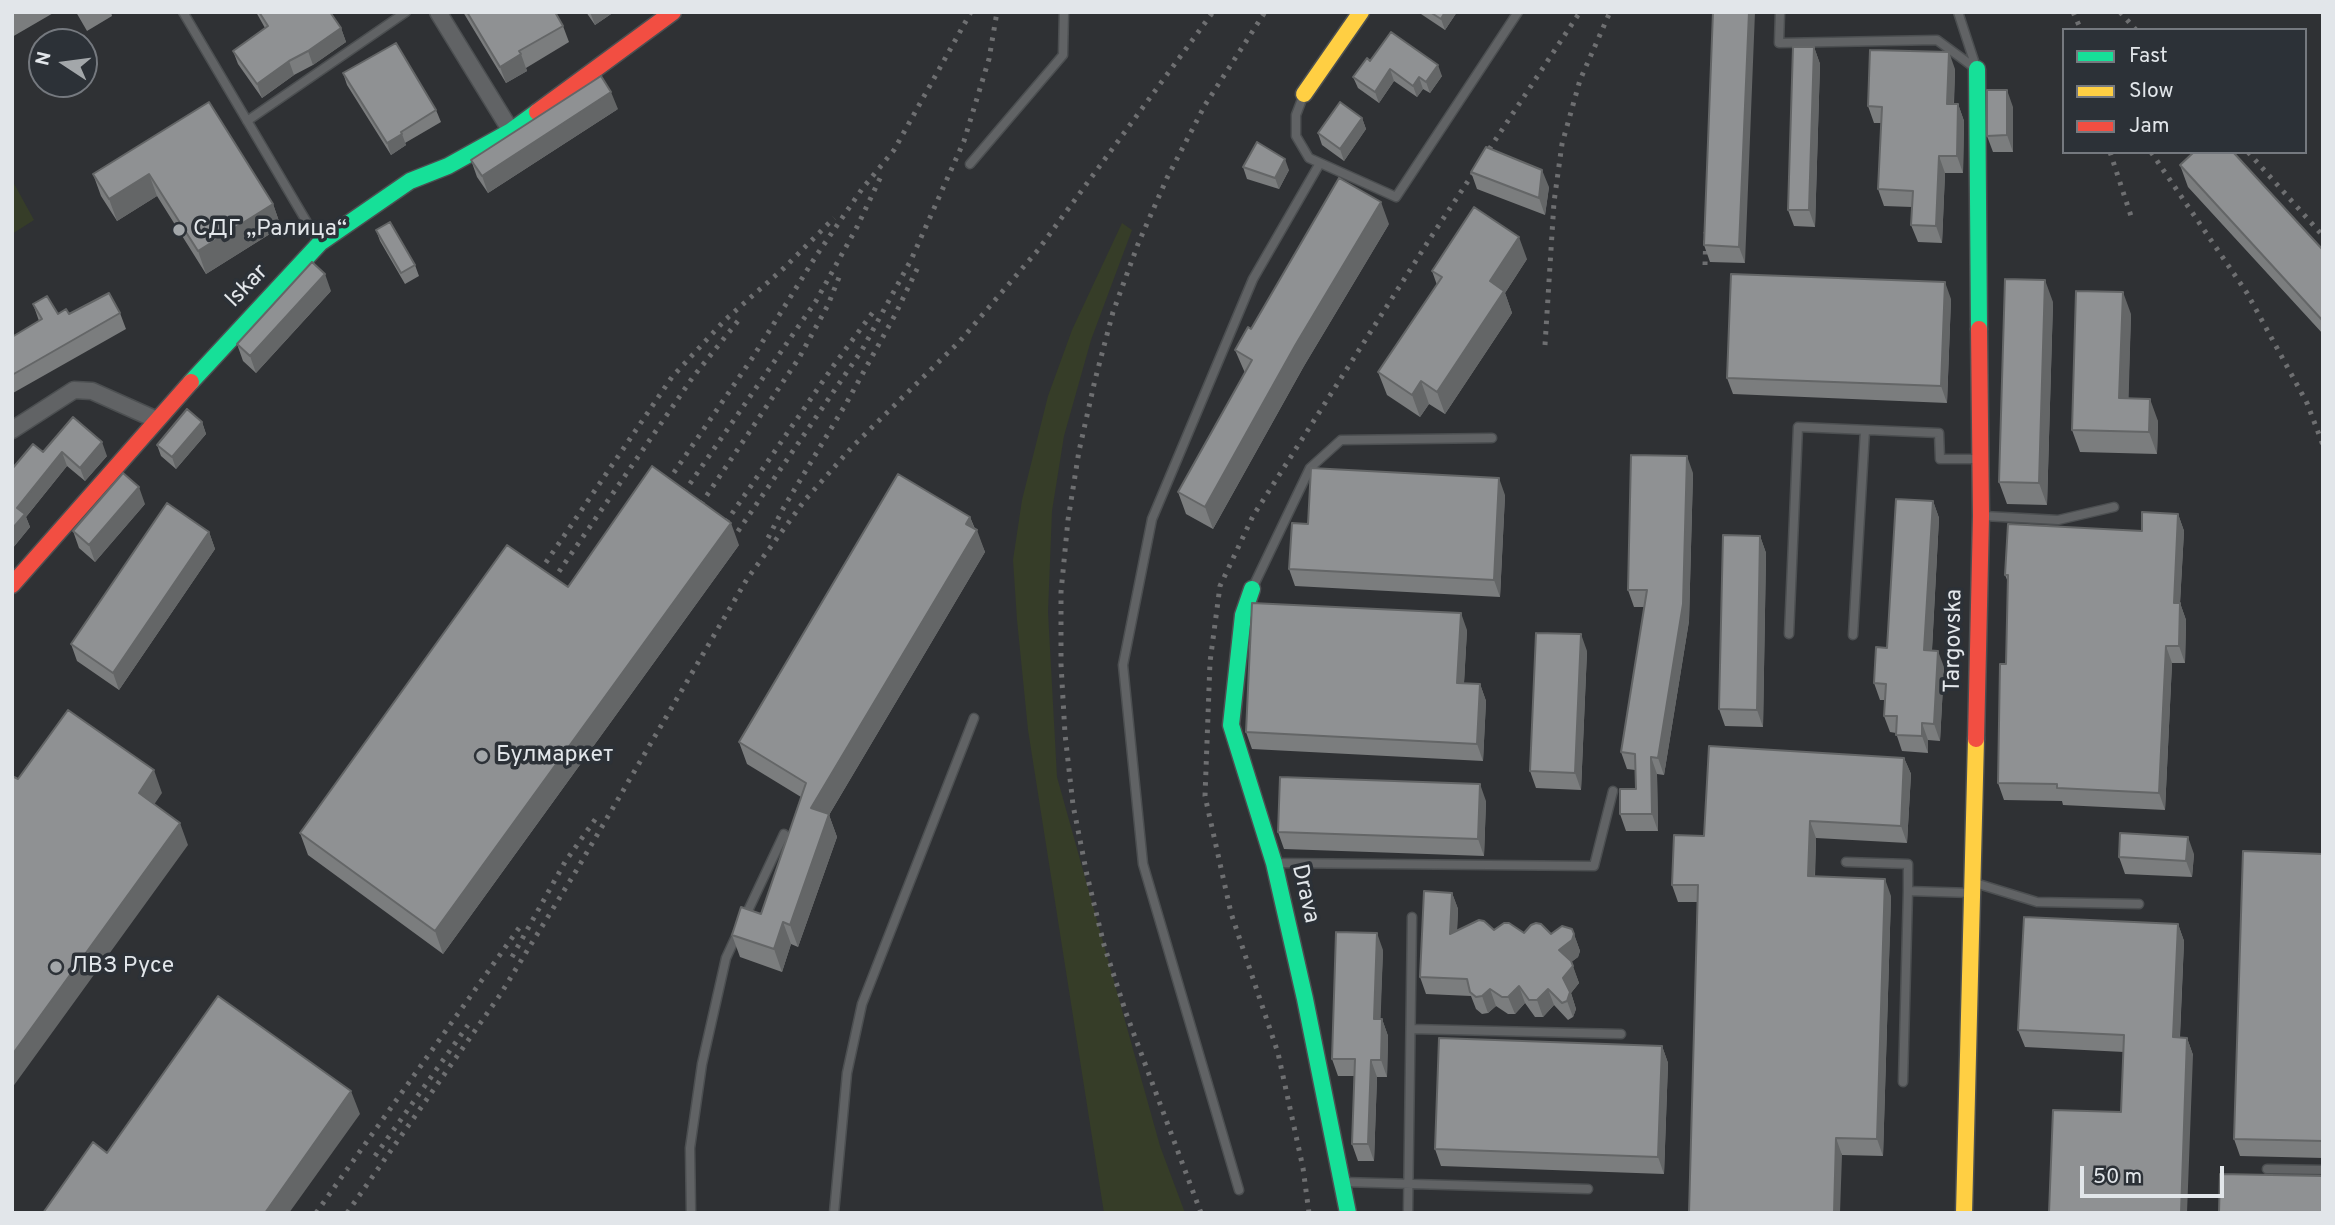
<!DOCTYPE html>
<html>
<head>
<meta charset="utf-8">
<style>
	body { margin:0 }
	#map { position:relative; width:2335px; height:1225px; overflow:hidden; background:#2f3134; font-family:Overpass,sans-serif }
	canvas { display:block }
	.frame { position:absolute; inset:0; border:14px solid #e2e6ea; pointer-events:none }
	.legend { position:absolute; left:2062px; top:28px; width:245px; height:126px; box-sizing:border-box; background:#2c3137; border:2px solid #75797f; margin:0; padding:9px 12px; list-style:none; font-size:21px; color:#e2e6ea }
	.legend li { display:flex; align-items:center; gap:14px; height:35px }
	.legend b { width:35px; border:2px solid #75797f }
	.north { position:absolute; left:28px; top:28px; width:70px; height:70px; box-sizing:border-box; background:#2c3137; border:2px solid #75797f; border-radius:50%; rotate:283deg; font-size:19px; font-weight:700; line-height:28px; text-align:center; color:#e2e6ea }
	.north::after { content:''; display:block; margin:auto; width:24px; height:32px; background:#a3a7aa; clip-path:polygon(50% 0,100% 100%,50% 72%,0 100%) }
	.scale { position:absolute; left:2080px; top:1166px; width:144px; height:32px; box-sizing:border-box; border:4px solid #e2e6ea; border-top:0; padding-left:9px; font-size:21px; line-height:24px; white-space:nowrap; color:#e2e6ea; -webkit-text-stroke:5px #2c3137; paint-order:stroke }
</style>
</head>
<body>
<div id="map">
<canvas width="2335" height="1225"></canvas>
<div class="frame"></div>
<ul class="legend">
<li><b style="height:9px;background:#16e098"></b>Fast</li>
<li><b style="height:9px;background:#ffcf43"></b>Slow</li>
<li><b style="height:9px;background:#f24e42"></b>Jam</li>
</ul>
<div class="north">N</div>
<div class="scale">50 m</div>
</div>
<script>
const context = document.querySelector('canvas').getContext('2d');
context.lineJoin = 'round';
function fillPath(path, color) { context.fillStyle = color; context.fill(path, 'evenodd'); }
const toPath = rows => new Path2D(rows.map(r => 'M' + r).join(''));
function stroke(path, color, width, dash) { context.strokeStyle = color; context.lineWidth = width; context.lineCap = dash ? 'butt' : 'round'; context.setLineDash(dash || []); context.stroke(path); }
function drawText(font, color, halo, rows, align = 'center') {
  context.font = font + ' Overpass,sans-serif'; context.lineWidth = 7; context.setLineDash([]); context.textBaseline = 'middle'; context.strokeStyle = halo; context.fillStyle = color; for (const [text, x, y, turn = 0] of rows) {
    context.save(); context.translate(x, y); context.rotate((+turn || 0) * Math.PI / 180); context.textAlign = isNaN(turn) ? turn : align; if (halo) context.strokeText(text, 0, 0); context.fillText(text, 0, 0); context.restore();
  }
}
fillPath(toPath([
	[12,180,34,220,12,234],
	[1122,223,1132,230,1091,340,1064,436,1052,511,1048,612,1057,777,1160,1146,1185,1213,1104,1213,1028,730,1017,620,1013,560,1022,500,1048,396,1072,330]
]), '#363d28');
const lane = toPath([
	[183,12,318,241],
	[1780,12,1779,43,1937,40,1975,68],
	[1958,12,1976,67],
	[1304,94,1296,115,1296,136,1309,158,1396,197,1518,12],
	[247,121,406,12],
	[970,164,1063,55,1064,12],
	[1984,516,2058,520,2114,507],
	[1252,589,1310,468,1341,440,1492,438],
	[1789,634,1798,427,1939,433,1940,459,1980,459],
	[1853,635,1865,430],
	[1846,862,1908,864,1908,891,1972,893],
	[1277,863,1594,866,1613,791],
	[1975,883,2037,902,2139,904],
	[745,917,784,834],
	[1411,1029,1621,1034],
	[1903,1082,1908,891],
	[2267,1169,2323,1170],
	[1343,1182,1588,1189],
	[1239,1190,1143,864,1123,665,1152,519,1253,279,1320,163],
	[691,1213,690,1148,702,1064,726,958,738,932],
	[834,1213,847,1073,862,1004,974,718],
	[1408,1213,1412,917]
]);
const street = toPath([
	[438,12,511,131],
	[12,430,74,390,92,391,157,420]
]);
const fast = toPath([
	[1977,69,1979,329],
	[191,382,320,243,410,181,448,166,511,131,537,112],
	[1252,589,1243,615,1231,725,1274,863,1305,999,1348,1213]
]);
const slow = toPath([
	[1304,94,1361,12],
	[1964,1213,1976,739]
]);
const jam = toPath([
	[537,112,673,12],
	[12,585,191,382],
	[1976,739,1981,516,1979,329]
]);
stroke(lane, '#4c4f51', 11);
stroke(street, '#4c4f51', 19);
stroke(fast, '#4c4f51', 19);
stroke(slow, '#4c4f51', 19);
stroke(jam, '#4c4f51', 19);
stroke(lane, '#616365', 8);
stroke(street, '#616365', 16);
stroke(fast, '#16e098', 16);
stroke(slow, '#ffcf43', 16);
stroke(jam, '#f24e42', 16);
stroke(toPath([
	[2073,12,2081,30],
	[2120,12,2136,30],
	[2110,152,2131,216],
	[2151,152,2247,293,2307,403,2323,445],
	[2248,152,2323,236],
	[1705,265,1706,232],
	[1545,345,1554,202,1562,144,1580,80,1610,12],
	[662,490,753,357,816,256,862,189,894,150,971,12],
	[678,501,816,301,857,227,883,172],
	[695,513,799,358,828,305,840,275],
	[720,531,834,365,876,308],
	[768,538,784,507,847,402,895,315,919,265],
	[732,540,862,350,911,260,964,141,989,59,997,12],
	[534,580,672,377,725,320,784,268,834,218],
	[547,589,693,377,742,316],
	[512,957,565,862,599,814],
	[375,1156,468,1025],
	[316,1213,519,928],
	[347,1213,500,995,576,871,747,579,805,500,853,446,960,341,1038,250,1213,12],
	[1201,1213,1126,1013,1104,945,1087,875,1073,805,1065,734,1061,664,1061,592,1068,520,1079,451,1095,380,1113,312,1138,244,1167,178,1205,105,1265,12],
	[1309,1213,1303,1168,1278,1053,1231,913,1205,796,1210,662,1220,586,1253,516,1433,234,1580,12]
]), '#6e6f71', 5, [3.5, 7]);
fillPath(toPath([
	[12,12,55,12,12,37],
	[76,12,111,12,112,16,87,31],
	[256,12,330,12,341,28,346,42,313,65,294,75,262,98,238,64,233,51,265,28],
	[463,12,555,12,563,26,569,42,526,68,527,71,506,83],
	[586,12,614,12,595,25],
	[1418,12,1457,12,1445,30],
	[1713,12,1745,263,1710,262,1704,245],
	[1814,47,1820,64,1815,227,1794,226,1788,210],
	[1370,61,1442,76,1430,93,1423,89,1417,97,1394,81,1379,103,1358,88,1353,77],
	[1955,69,1954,104,1958,104,1964,121,1963,173,1945,173,1942,243,1918,242,1911,225,1912,207,1884,206,1878,189,1881,123,1874,123,1868,106],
	[343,73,436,110,441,122,405,143,406,145,391,155,347,85],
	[209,102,273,204,281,227,206,274,157,196,117,221,101,196,93,174],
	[2013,107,2013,152,1993,152,1987,136],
	[618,109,488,193,477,177,471,160],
	[1362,118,1366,129,1344,161,1322,145,1318,133],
	[2180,165,2323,250,2323,334,2188,187],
	[1243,167,1289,170,1279,189,1247,179],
	[1471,172,1549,187,1545,215,1477,189],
	[1389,224,1304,366,1213,529,1186,514,1178,492,1245,373,1235,350,1251,329],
	[376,230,415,265,419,276,405,284,380,241],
	[1527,259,1505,293,1512,313,1445,414,1429,404,1420,417,1387,395,1378,372,1437,285,1432,271],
	[331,291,256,373,243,361,237,344],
	[1951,299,1947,403,1733,394,1727,378],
	[2053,302,2047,505,2007,504,1999,482],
	[33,304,58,314,120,313,126,329,13,393,12,391,12,337,39,321],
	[2131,314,2128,399,2158,421,2157,454,2080,452,2072,430],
	[202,422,206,434,176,469,161,456,157,445],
	[43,452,107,456,85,481,67,466,26,517,30,527,12,549],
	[1693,473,1689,621,1664,775,1657,774,1658,831,1626,831,1620,814,1636,789,1635,770,1627,769,1621,752,1645,607,1634,607,1628,590],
	[1505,495,1500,597,1295,586,1289,569,1308,524],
	[1933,501,1939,518,1932,650,1944,667,1940,741,1928,740,1928,753,1902,751,1896,733,1890,732,1884,716,1885,700,1880,700,1874,683,1887,648],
	[145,504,95,562,79,548,73,531],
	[2178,514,2184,531,2180,603,2186,620,2185,663,2172,663,2165,810,2063,805,2062,801,2004,800,1998,783,2006,664,2008,582,2005,575,2142,531],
	[970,517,985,552,829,815,837,837,798,947,791,944,782,972,740,957,732,935,761,914,801,797,747,764,739,742],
	[209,532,215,549,119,690,77,661,71,644],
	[1760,536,1766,553,1763,727,1725,726,1719,709],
	[739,545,443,954,308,855,300,833,568,587],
	[1467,630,1464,683,1480,684,1486,701,1483,761,1252,749,1246,732],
	[1587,651,1581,790,1536,788,1530,771],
	[1904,758,1911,774,1907,843,1816,838,1815,877,1891,896,1883,1156,1842,1155,1698,902,1678,902,1672,885],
	[1486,801,1484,856,1284,849,1278,832],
	[2194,854,2192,877,2125,874,2119,857],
	[2323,854,2323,1158,2240,1156,2234,1139],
	[1452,893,1458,909,1457,931,1494,930,1524,933,1551,934,1572,929,1580,951,1578,957,1571,962,1579,983,1571,993,1576,1009,1573,1017,1568,1020,1554,1005,1543,1017,1535,1017,1525,1003,1515,1014,1508,1014,1496,1006,1488,1013,1482,1014,1476,1009,1471,996,1426,994,1420,977],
	[2178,924,2184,941,2180,1037,2187,1038,2193,1055,2121,1112,2124,1052,2025,1047,2018,1030],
	[1383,950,1380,1019,1382,1019,1388,1036,1387,1077,1377,1077,1374,1161,1358,1161,1352,1144,1354,1076,1338,1076,1332,1059],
	[1662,1046,1668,1063,1664,1174,1441,1166,1435,1149]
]), '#7b7d7e');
fillPath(toPath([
	[590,12,614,12,595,25],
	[1445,12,1457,12,1445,30,1441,19],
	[1749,12,1755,12,1745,263,1739,247],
	[341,28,346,42,313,65,308,51],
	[1814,47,1820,64,1815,227,1809,210],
	[1949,52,1955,69,1953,121,1947,104],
	[521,54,527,71,506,83,500,67],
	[289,61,294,75,262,98,257,84],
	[1438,65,1442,76,1430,93,1426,82],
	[1390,69,1394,81,1379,103,1375,92],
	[1419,77,1423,89,1417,97,1413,86],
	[2007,90,2013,107,2013,152,2007,135],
	[611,92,618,109,488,193,482,176],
	[1958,104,1964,121,1963,173,1957,156],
	[1362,118,1366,129,1344,161,1340,149],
	[402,134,406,145,391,155,387,143],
	[1939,156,1945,173,1942,243,1936,226],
	[1285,159,1289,170,1279,189,1275,178],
	[1542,170,1549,187,1545,215,1539,198],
	[149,174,157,196,117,221,109,199],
	[1381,202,1389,224,1304,366,1213,529,1205,507,1296,344],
	[273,204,281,227,206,274,198,251],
	[1519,237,1527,259,1505,293,1512,313,1445,414,1437,392,1490,281],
	[325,274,331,291,256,373,250,356],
	[2045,280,2053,302,2047,505,2039,483],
	[1945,282,1951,299,1947,403,1941,386],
	[2123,292,2131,314,2128,420,2119,398],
	[1421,381,1429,404,1420,417,1412,395],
	[2150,399,2158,421,2157,454,2149,432],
	[202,422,206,434,176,469,172,457],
	[102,442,107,456,85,481,80,468],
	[62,452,67,466,26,517,30,527,12,549,12,529,17,508],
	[1687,456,1693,473,1689,621,1664,775,1658,758],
	[1499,478,1505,495,1500,597,1494,580],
	[139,487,145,504,95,562,89,545],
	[1933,501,1939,518,1931,667,1924,650],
	[2178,514,2184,531,2180,603,2186,620,2185,663,2179,646,2174,603],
	[970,517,976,533,977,530,985,552,829,815,837,837,798,947,790,925,811,808],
	[731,523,739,545,443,954,435,931],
	[209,532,215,549,119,690,113,673],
	[1760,536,1766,553,1763,727,1757,710],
	[1461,613,1467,630,1463,700,1457,683],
	[1581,634,1587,651,1581,790,1575,773],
	[2166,646,2172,663,2165,810,2159,793],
	[1938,651,1944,667,1940,741,1934,724],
	[1480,684,1486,701,1483,761,1477,744],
	[1922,723,1928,740,1928,753,1922,736],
	[1651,757,1657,774,1658,831,1652,814],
	[1904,758,1911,774,1907,843,1901,826],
	[154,770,162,793,147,815,139,793],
	[1480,784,1486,801,1484,856,1478,839],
	[1810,821,1816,838,1814,893,1808,876],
	[180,823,188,845,12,1088,12,1055],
	[2188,837,2194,854,2192,877,2186,861],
	[1885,879,1891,896,1883,1156,1877,1139],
	[1452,893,1458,909,1456,951,1450,934],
	[783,922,791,944,782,972,774,949],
	[2178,924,2184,941,2179,1054,2173,1037],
	[1377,933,1383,950,1380,1036,1374,1019],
	[1574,934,1580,951,1578,957,1565,967,1559,950],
	[1573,966,1579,983,1571,993,1576,1009,1573,1017,1567,1001,1563,978],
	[1519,986,1525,1003,1515,1014,1508,997],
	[1490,989,1496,1006,1488,1013,1482,996],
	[1548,989,1554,1005,1543,1017,1537,1000],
	[1382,1019,1388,1036,1387,1077,1381,1060],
	[2187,1038,2193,1055,2187,1213,2181,1213],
	[1662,1046,1668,1063,1664,1174,1658,1157],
	[1371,1060,1377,1077,1374,1161,1368,1144],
	[351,1091,360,1114,289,1213,265,1213],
	[1836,1138,1842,1155,1840,1213,1834,1213]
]), '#646667');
const building = toPath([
	[259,12,330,12,341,28,308,51,289,61,257,84,233,51,268,26,259,12],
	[467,12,555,12,563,26,519,51,521,54,500,67,467,12],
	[1430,12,1445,12,1441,19,1430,12],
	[1713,12,1749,12,1739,247,1704,245,1713,12],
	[1391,32,1438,65,1426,82,1419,77,1413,86,1390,69,1375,92,1353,77,1367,58,1370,61,1391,32],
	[396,43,436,110,401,132,402,134,387,143,343,73,396,43],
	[1793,47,1814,47,1809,210,1788,210,1793,47],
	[1870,50,1949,52,1947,104,1958,104,1957,156,1939,156,1936,226,1911,225,1913,191,1878,189,1882,107,1868,106,1870,50],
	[601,76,611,92,482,176,471,160,601,76],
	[1987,90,2007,90,2007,135,1987,136,1987,90],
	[209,102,273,204,198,251,149,174,109,199,93,174,209,102],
	[1340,102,1362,118,1340,149,1318,133,1340,102],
	[1257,142,1285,159,1275,178,1243,167,1257,142],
	[1486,147,1542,170,1539,198,1471,172,1486,147],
	[2194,152,2233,152,2323,250,2323,321,2180,165,2194,152],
	[1339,178,1381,202,1296,344,1205,507,1178,492,1252,360,1235,350,1248,327,1251,329,1339,178],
	[1474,207,1519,237,1490,281,1504,291,1437,392,1421,381,1412,395,1378,372,1442,277,1432,271,1474,207],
	[390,222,415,265,401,273,376,230,390,222],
	[312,262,325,274,250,356,237,344,312,262],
	[1731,274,1945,282,1941,386,1727,378,1731,274],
	[2005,279,2045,280,2039,483,1999,482,2005,279],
	[2076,291,2123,292,2119,398,2150,399,2149,432,2072,430,2076,291],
	[109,293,120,313,12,375,12,337,42,319,33,304,47,296,58,314,66,309,69,314,109,293],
	[187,409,202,422,172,457,157,445,187,409],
	[73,417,102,442,80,468,62,452,17,508,25,514,12,529,12,469,33,444,43,452,73,417],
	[1631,455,1687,456,1683,604,1658,758,1651,757,1652,814,1620,814,1620,789,1636,789,1635,754,1621,752,1647,590,1628,590,1631,455],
	[652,466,731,523,435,931,300,833,507,545,568,587,652,466],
	[1311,468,1499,478,1494,580,1289,569,1292,523,1308,524,1311,468],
	[123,473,139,487,89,545,73,531,123,473],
	[898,474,970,517,966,524,977,530,811,808,829,814,790,925,783,922,774,949,732,935,741,907,761,914,806,783,739,742,898,474],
	[1896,499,1933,501,1924,650,1938,651,1934,724,1922,723,1922,736,1896,735,1897,716,1884,716,1886,684,1874,683,1876,647,1887,648,1896,499],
	[167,503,209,532,113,673,71,644,167,503],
	[2142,512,2178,514,2174,603,2180,603,2179,646,2166,646,2159,793,2057,788,2057,784,1998,783,2000,664,2006,664,2008,575,2005,575,2008,524,2142,531,2142,512],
	[1723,535,1760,536,1757,710,1719,709,1723,535],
	[1252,603,1461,613,1457,683,1480,684,1477,744,1246,732,1252,603],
	[1536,633,1581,634,1575,773,1530,771,1536,633],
	[68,710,154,770,139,793,180,823,12,1055,12,776,18,779,68,710],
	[1709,746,1904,758,1901,826,1810,821,1808,876,1885,879,1877,1139,1836,1138,1834,1213,1689,1213,1698,885,1672,885,1674,835,1704,836,1709,746],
	[1280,777,1480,784,1478,839,1278,832,1280,777],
	[2120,833,2188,837,2186,861,2119,857,2120,833],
	[2243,851,2323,854,2323,1141,2234,1139,2243,851],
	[1424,891,1452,893,1450,934,1479,920,1484,921,1494,930,1504,923,1509,923,1524,933,1531,925,1536,923,1541,924,1551,934,1562,926,1572,929,1574,934,1572,940,1559,950,1571,961,1573,966,1563,978,1570,992,1567,1001,1562,1003,1548,989,1537,1000,1529,1000,1519,986,1508,997,1502,997,1490,989,1482,996,1476,997,1470,992,1467,979,1420,977,1424,891],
	[2024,917,2178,924,2173,1037,2187,1038,2181,1213,2049,1213,2053,1110,2121,1112,2124,1035,2018,1030,2024,917],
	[1336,932,1377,933,1374,1019,1382,1019,1381,1060,1371,1060,1368,1144,1352,1144,1355,1059,1332,1059,1336,932],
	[218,996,351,1091,265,1213,43,1213,93,1142,107,1153,218,996],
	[1439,1038,1662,1046,1658,1157,1435,1149,1439,1038],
	[2220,1174,2323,1176,2323,1213,2219,1213,2220,1174]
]);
fillPath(building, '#8f9193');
stroke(building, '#646667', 2);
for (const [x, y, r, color] of [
	[179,230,7,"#a3a7aa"],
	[482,756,7,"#a3a7aa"],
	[56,967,7,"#a3a7aa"]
]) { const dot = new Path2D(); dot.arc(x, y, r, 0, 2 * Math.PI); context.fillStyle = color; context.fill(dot); stroke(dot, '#2c3137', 2.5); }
drawText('23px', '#e2e6ea', '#2c3137', [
	["СДГ „Ралица“",193,230],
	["Булмаркет",496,756],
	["ЛВЗ Русе",70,967]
], 'left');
drawText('23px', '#e2e6ea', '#2c3137', [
	["Iskar",248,287,-46],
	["Targovska",1955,641,-89],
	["Drava",1304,894,77]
]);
</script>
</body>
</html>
